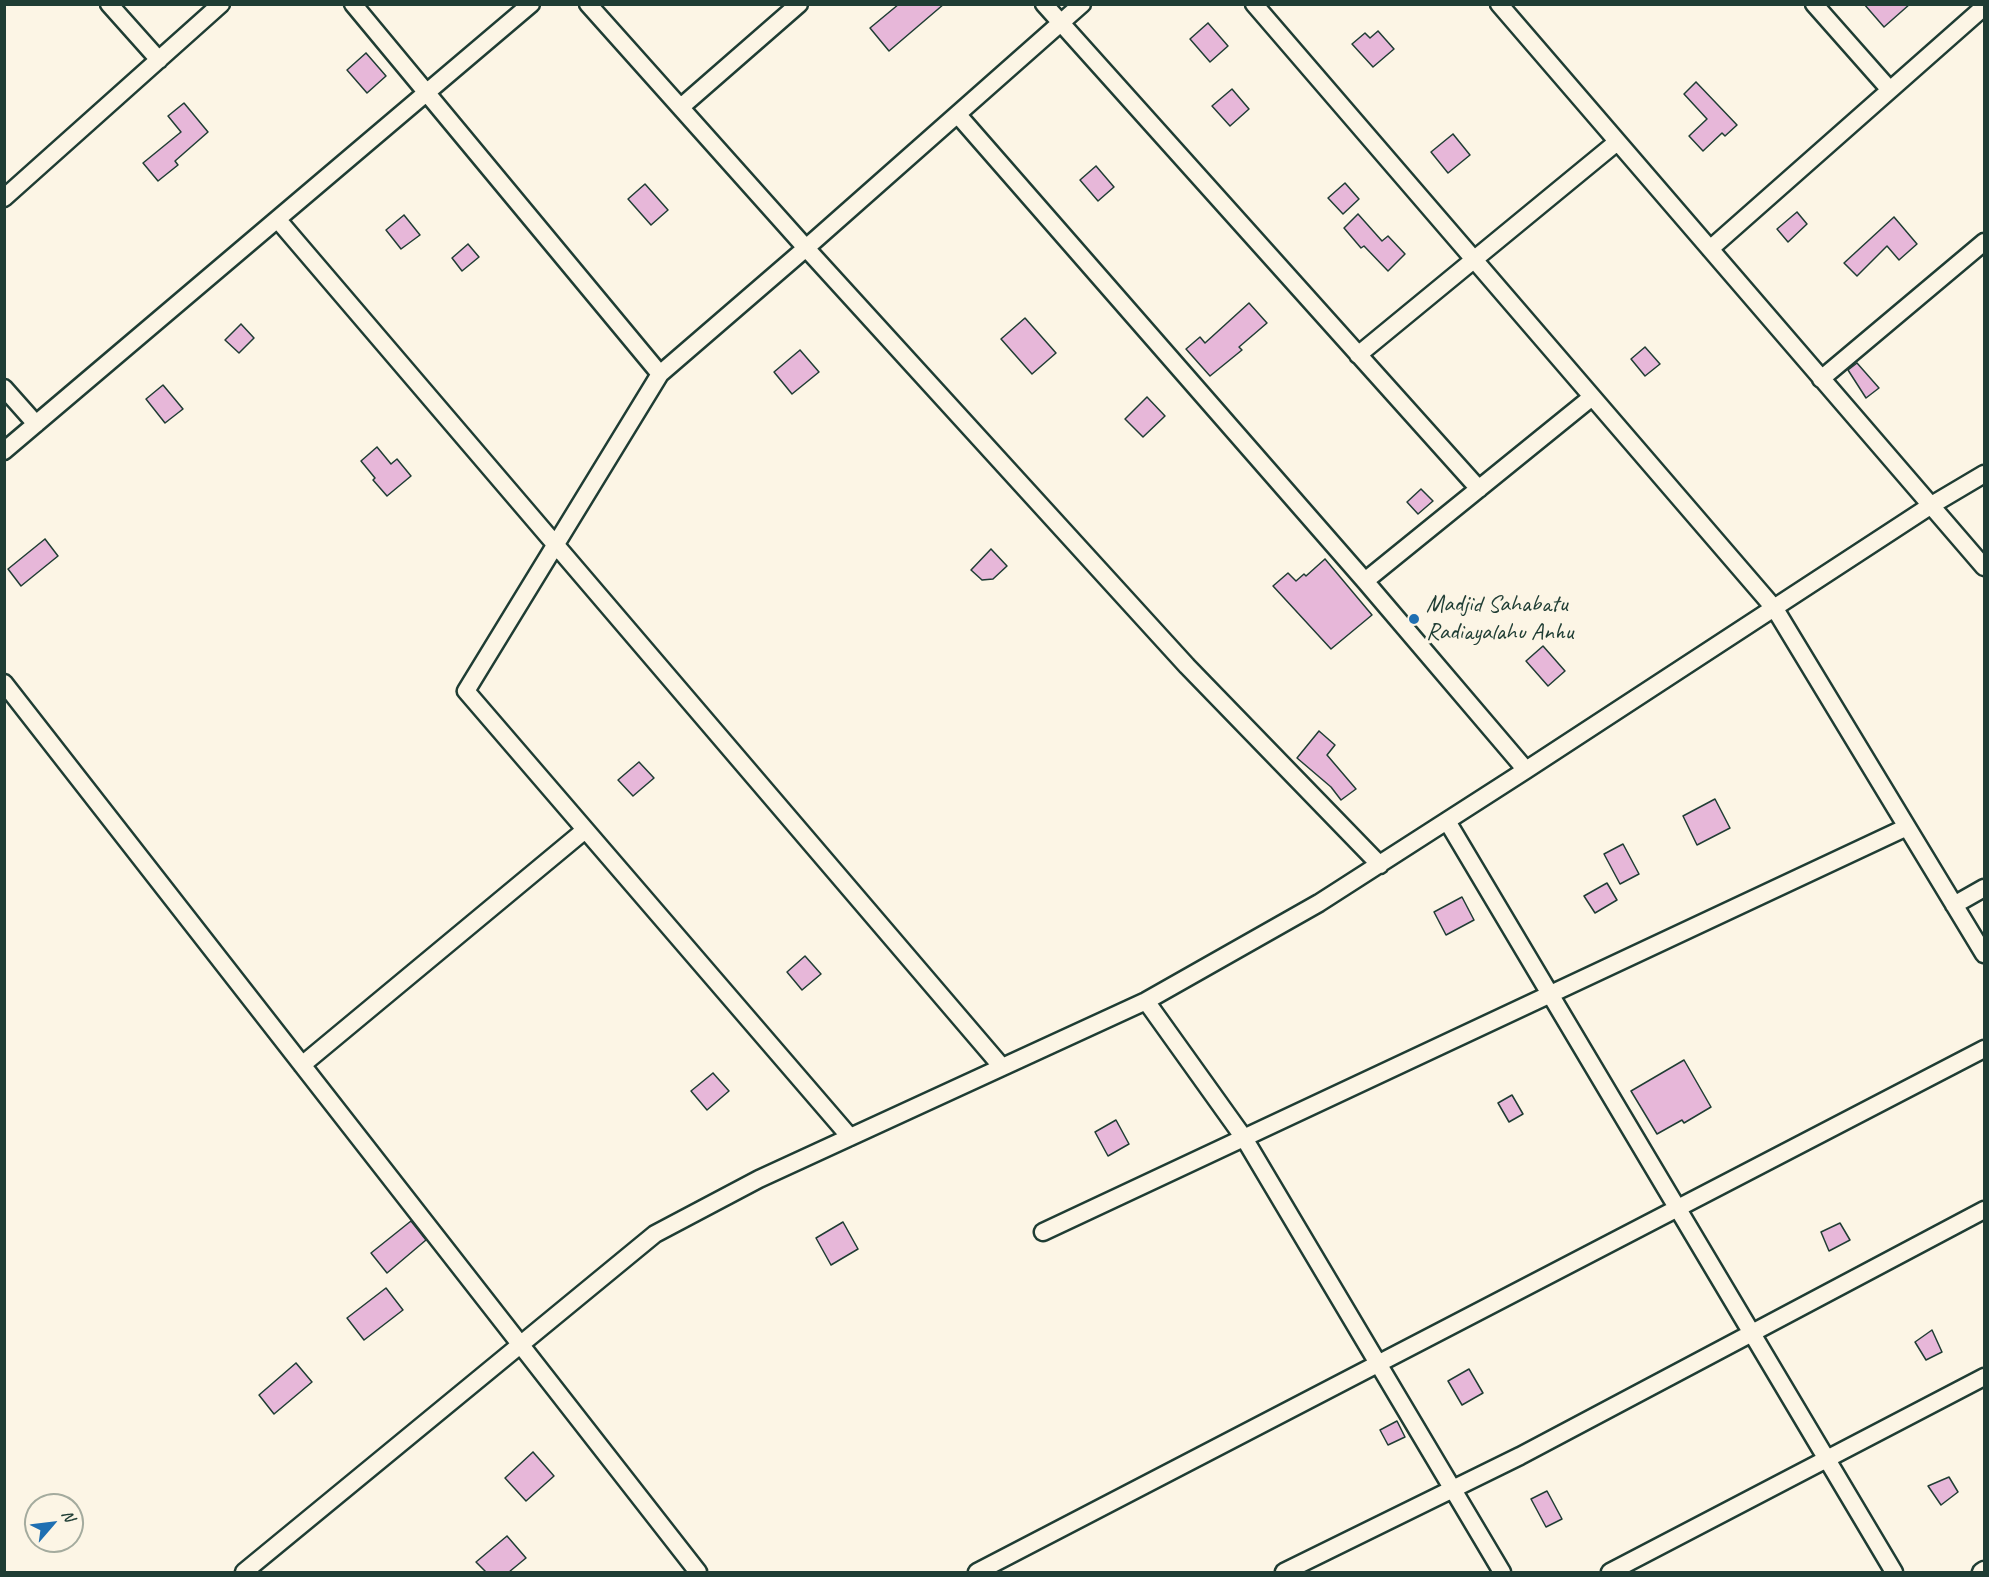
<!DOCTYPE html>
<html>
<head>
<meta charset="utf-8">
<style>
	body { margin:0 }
	#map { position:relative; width:1989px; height:1577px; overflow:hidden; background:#fcf5e5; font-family:Caveat,sans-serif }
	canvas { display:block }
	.frame { position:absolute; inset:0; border:6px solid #1f3d34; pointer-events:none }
	.north { position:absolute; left:24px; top:1493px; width:60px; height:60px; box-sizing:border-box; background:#fcf5e5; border:2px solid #a4ab9e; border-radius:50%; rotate:62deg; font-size:16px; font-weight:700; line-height:24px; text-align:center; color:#1f3d34 }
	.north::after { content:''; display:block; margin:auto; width:21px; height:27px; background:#1f6fb2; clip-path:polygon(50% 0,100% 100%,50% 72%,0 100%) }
</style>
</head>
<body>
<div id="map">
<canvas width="1989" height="1577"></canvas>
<div class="frame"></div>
<div class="north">N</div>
</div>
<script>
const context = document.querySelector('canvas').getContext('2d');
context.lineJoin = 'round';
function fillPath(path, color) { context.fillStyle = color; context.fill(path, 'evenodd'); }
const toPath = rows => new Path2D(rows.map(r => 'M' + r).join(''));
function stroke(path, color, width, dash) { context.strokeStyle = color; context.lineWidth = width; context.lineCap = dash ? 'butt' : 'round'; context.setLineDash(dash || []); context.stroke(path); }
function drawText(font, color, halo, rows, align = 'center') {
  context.font = font + ' Caveat,sans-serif'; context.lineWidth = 6; context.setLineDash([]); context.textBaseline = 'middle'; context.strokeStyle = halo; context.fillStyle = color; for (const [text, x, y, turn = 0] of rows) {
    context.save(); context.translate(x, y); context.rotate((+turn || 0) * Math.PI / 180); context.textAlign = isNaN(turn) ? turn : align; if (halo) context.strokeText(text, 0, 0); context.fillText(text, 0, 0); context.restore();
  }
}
const building = toPath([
	[899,4,944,4,889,51,870,28,899,4],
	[1864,4,1910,4,1884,27,1864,4],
	[1208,23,1228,46,1210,62,1190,39,1208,23],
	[1378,31,1394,49,1373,67,1352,44,1365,33,1370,38,1378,31],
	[366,53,386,76,367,93,347,70,366,53],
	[1696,82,1737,125,1725,136,1722,133,1703,151,1689,136,1707,119,1684,94,1696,82],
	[1232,89,1249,109,1230,126,1212,106,1232,89],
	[184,103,208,132,175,161,178,165,158,181,143,163,181,132,168,116,184,103],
	[1453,134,1470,155,1448,173,1431,152,1453,134],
	[1096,166,1114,187,1098,201,1080,180,1096,166],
	[1345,183,1359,199,1343,214,1328,198,1345,183],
	[645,184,668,210,651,225,628,199,645,184],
	[1797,212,1807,224,1788,242,1777,229,1797,212],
	[1358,214,1382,241,1388,236,1405,254,1388,271,1364,246,1361,248,1344,228,1358,214],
	[404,215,420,235,401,249,386,230,404,215],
	[1894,217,1917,244,1899,260,1887,246,1857,276,1844,263,1894,217],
	[468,244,479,257,462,271,452,258,468,244],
	[1249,303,1267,323,1239,347,1242,350,1210,376,1186,349,1200,337,1205,343,1249,303],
	[1025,318,1056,353,1032,374,1001,339,1025,318],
	[241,324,254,338,239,353,225,340,241,324],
	[1645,347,1660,364,1645,376,1631,359,1645,347],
	[800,350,819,372,792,394,774,372,800,350],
	[1857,363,1879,388,1866,398,1848,370,1857,363],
	[163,385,183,409,165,423,146,399,163,385],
	[1147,397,1165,416,1143,437,1125,419,1147,397],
	[377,447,391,464,397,459,411,476,387,496,373,480,375,478,361,461,377,447],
	[1421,489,1433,501,1418,514,1407,502,1421,489],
	[45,539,58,556,21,586,8,569,45,539],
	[991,549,1007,566,993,579,982,580,971,570,991,549],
	[1325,559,1372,615,1331,649,1273,586,1288,573,1296,581,1304,574,1306,576,1325,559],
	[1543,646,1565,671,1548,686,1526,661,1543,646],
	[1319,731,1335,745,1327,755,1356,789,1341,800,1331,787,1297,758,1319,731],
	[639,762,654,778,633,796,618,780,639,762],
	[1715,799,1730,828,1697,845,1683,816,1715,799],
	[1623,844,1639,874,1620,884,1604,854,1623,844],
	[1607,883,1617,900,1595,913,1584,896,1607,883],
	[1462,897,1474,920,1446,935,1434,912,1462,897],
	[805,956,821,974,802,990,787,972,805,956],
	[1684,1060,1711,1107,1684,1123,1682,1120,1657,1134,1631,1091,1684,1060],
	[713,1073,729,1091,707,1110,691,1091,713,1073],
	[1512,1095,1523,1114,1509,1122,1498,1103,1512,1095],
	[1116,1120,1129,1144,1108,1156,1095,1132,1116,1120],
	[411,1221,426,1240,387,1273,371,1253,411,1221],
	[843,1222,858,1249,831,1265,816,1238,843,1222],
	[1840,1223,1850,1240,1829,1251,1821,1232,1840,1223],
	[386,1288,403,1310,364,1340,347,1318,386,1288],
	[1932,1330,1942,1352,1926,1360,1915,1342,1932,1330],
	[296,1363,312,1382,274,1414,259,1395,296,1363],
	[1469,1369,1483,1393,1462,1405,1448,1381,1469,1369],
	[1397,1421,1405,1437,1388,1445,1380,1430,1397,1421],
	[533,1452,554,1476,526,1501,505,1478,533,1452],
	[1949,1477,1958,1492,1941,1505,1928,1486,1949,1477],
	[1547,1491,1562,1519,1546,1527,1531,1499,1547,1491],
	[507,1536,526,1558,509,1572,486,1572,476,1562,507,1536]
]);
fillPath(building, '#e7b7d9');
stroke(building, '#1f3d34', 1.5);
const minor = toPath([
	[109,4,159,60],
	[353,4,660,374],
	[588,4,806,248,1187,666,1380,865],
	[1044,4,1479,489],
	[1254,4,1775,609,1984,954],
	[1499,4,1984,567],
	[1814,4,1890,90],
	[681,107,799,4],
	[958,115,1365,581,1526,770],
	[4,198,221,4],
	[278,220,1002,1067],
	[1710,249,1984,7],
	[1358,355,1617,142],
	[1821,379,1984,242],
	[4,388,36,424],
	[4,451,531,4],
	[1365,581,1592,397],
	[4,683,698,1572],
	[1447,821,1894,1572],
	[1954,905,1984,888],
	[1146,1001,1244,1138,1502,1572],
	[302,1065,585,830],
	[850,1137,466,691,660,374,806,248,1082,4],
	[1043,1232,1907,827],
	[244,1572,655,1234,759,1179,1146,1001,1319,903,1526,770,1930,506,1984,474],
	[977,1572,1984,1049],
	[1284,1572,1520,1456,1984,1210],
	[1610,1572,1984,1377],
	[1981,1572,1984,1570]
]);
stroke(minor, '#1f3d34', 21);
stroke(minor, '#fcf5e5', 16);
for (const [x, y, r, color] of [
	[1414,619,6,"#1f6fb2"]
]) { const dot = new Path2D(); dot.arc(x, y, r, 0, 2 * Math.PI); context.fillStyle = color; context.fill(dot); stroke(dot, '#fcf5e5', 2); }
drawText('24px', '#1f3d34', '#fcf5e5', [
	["Madjid Sahabatu",1426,605],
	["Radiayalahu Anhu",1426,633]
], 'left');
</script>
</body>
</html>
